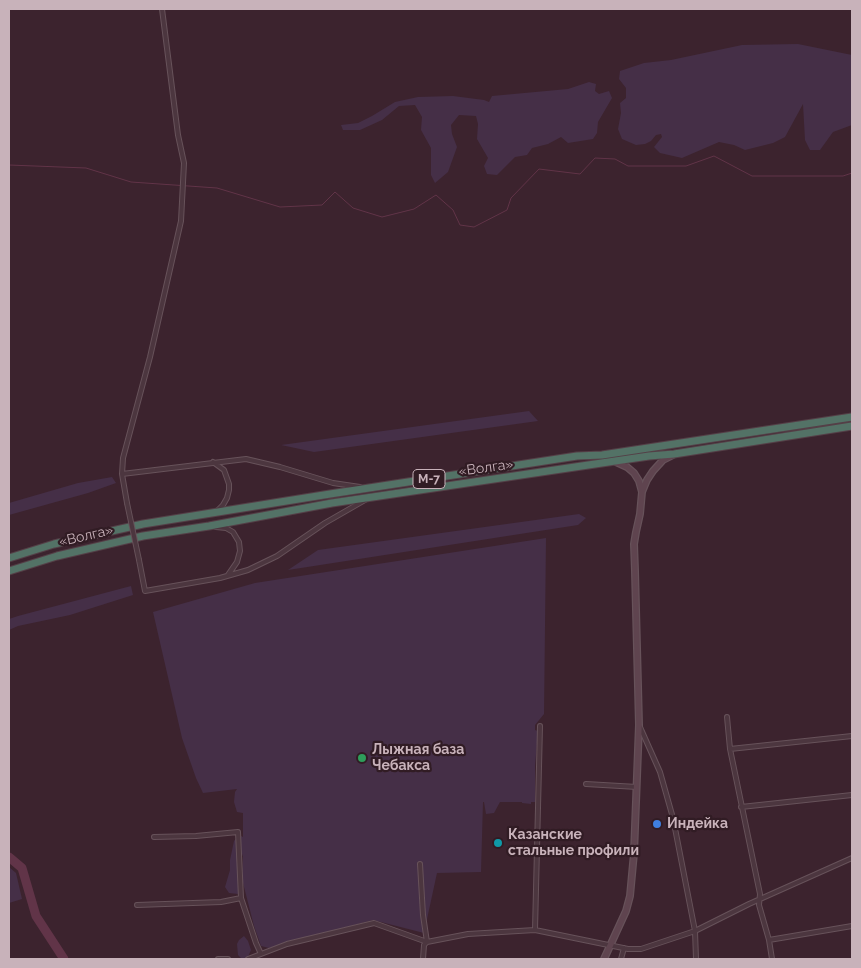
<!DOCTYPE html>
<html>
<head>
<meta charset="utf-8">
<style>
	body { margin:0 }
	#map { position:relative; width:861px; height:968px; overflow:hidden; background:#3c232e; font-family:Raleway,sans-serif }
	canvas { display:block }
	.frame { position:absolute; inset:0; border:10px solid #c8b2ba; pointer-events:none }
</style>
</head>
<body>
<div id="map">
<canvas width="861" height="968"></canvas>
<div class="frame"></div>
</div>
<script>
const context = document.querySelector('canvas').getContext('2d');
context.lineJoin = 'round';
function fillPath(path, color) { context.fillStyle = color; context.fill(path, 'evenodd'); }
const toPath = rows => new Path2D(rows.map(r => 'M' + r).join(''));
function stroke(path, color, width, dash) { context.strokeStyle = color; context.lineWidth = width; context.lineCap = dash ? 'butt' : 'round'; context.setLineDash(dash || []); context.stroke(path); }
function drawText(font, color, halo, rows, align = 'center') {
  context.font = font + ' Raleway,sans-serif'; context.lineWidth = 4.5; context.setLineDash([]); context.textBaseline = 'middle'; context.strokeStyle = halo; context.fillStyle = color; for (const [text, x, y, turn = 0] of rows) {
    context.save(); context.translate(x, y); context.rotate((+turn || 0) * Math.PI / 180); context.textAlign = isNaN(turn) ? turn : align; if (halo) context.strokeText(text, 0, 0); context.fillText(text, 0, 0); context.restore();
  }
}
fillPath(toPath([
	[798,44,852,55,852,125,833,132,820,150,810,150,805,140,803,104,785,137,773,143,745,150,734,145,719,142,682,158,660,153,654,147,662,137,661,134,656,135,651,141,645,144,636,145,622,139,618,129,621,113,620,103,626,98,626,88,619,79,620,71,644,63,671,60,742,45],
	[589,82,596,84,595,91,599,94,609,91,612,98,598,122,597,133,593,139,568,143,561,137,548,144,532,148,527,155,515,157,497,175,487,174,484,166,488,158,477,139,478,124,476,116,459,115,451,125,452,134,457,147,448,172,435,183,431,175,431,148,421,130,422,117,415,105,399,106,382,120,360,130,343,130,341,125,358,123,372,116,395,102,418,97,453,96,484,100,489,102,492,96,568,89],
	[529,411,538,421,314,452,281,445],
	[112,477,116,483,88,493,9,515,9,503,78,483],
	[579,514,586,518,578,525,288,570,318,550],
	[546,538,544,714,535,725,535,730,538,731,535,766,535,802,531,802,531,804,522,803,522,802,500,802,494,813,486,814,484,802,483,802,481,872,437,873,424,933,373,920,269,948,261,946,254,926,242,879,243,854,240,862,238,894,229,893,225,887,230,870,230,860,234,841,239,835,243,837,243,813,237,812,234,802,235,792,237,789,203,793,196,778,182,738,153,612,255,583],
	[131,586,133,595,70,615,18,626,9,630,9,619,18,616],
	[9,867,16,873,22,899,9,903],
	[244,936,248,941,251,950,247,959,241,958,238,955,237,944,239,940]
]), '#452f47');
stroke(toPath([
	[9,165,86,168,131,182,217,188,280,207,322,205,335,192,353,208,382,217,414,209,436,195,453,210,460,225,474,227,507,210,511,198,539,169,580,174,595,158,615,159,628,166,686,166,714,156,752,176,843,176,852,173]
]), '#613448', 1);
stroke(toPath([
	[9,857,22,868,36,916,64,959]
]), '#613448', 9);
const street = toPath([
	[213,462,224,470,229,484,229,490,227,498,223,505,216,512],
	[122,474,246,459,280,467,333,483,360,487],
	[127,503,122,474,123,458,150,357,181,221,184,163,178,135,162,9],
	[216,527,226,528,233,532,239,542,240,551,237,562,228,575],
	[139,560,145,591,220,578,248,570,277,556,325,523,365,500],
	[727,717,730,749,760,894,759,905,769,940,772,959],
	[640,727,660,772,673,818,695,931,696,959],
	[730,749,852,736],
	[586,784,637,787],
	[741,807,852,795],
	[154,837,196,836,238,832,241,898,256,943,261,954],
	[420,864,423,915,427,942,424,945,423,959],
	[137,905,221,902,241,898],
	[535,930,540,726],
	[769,940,852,926],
	[218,959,228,959],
	[248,959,287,944,374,923,427,942,468,934,535,930,628,949,641,949,695,931,749,904,852,858],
	[621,959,624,948]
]);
const secondary = toPath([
	[616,462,627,467,634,473,639,481,642,492],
	[604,959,626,911,630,896,634,853,639,725,635,571,634,544,636,532,640,514,642,492,647,480,653,471,663,460,673,455]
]);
const highway = toPath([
	[9,558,54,544,143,524,330,494,577,456,602,455,852,417],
	[9,571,57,556,143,536,209,526,332,503,649,456,674,454,852,426]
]);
stroke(street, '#67525a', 6);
stroke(secondary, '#67525a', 8);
stroke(highway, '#543f47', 9);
stroke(street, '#4c363f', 4);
stroke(secondary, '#5f444f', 5.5);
stroke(highway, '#537266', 7);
const streetBridge = toPath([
	[127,503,139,560]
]);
stroke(streetBridge, '#67525a', 6, []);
stroke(streetBridge, '#4c363f', 4);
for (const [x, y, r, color] of [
	[362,758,5,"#2e9e5b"],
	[657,824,5,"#3f7fe0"],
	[498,843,5,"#0f9aa8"]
]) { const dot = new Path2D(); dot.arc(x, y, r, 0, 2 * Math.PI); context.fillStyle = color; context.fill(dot); stroke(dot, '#311c24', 2); }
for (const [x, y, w] of [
	[429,479,32]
]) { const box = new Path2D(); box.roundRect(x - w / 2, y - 9.5, w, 19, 4); context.fillStyle = '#311c24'; context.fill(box); stroke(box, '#c8b2ba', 1); }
drawText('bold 12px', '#c8b2ba', null, [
	["М-7",429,479]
]);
drawText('14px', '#c8b2ba', '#311c24', [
	["«Волга»",486,468,-8],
	["«Волга»",86,536,-13]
]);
drawText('bold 14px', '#c8b2ba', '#311c24', [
	["Лыжная база",372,750],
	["Чебакса",372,766],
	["Индейка",667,824],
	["Казанские",508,835],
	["стальные профили",508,851]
], 'left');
</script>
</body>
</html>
